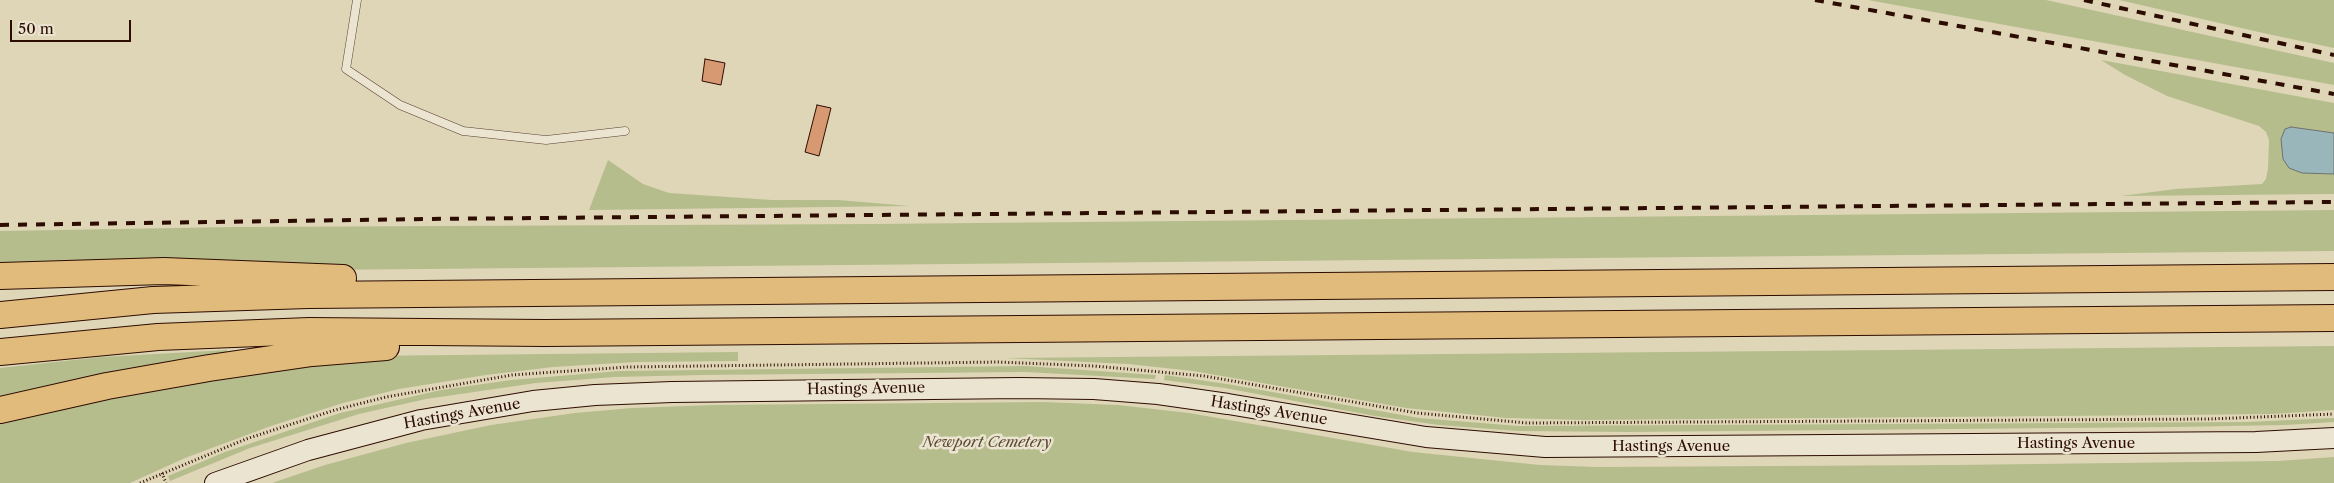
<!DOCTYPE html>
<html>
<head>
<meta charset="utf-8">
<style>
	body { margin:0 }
	#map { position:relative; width:2334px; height:483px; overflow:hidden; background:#dfd6b8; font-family:"Libre Caslon Text",serif }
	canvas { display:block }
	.scale { position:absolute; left:10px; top:20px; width:121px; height:22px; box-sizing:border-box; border:2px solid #2d0c01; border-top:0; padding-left:6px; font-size:15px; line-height:18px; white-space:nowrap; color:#2d0c01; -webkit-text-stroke:4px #eae4d1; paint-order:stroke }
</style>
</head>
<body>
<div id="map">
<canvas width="2334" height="483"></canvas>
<div class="scale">50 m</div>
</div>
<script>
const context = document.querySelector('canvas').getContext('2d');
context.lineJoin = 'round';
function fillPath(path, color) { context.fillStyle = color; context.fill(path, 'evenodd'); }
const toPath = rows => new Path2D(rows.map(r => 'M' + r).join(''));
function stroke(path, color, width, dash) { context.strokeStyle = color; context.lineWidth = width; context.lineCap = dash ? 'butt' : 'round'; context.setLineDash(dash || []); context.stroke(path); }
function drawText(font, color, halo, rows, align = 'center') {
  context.font = font + ' "Libre Caslon Text",serif'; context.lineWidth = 5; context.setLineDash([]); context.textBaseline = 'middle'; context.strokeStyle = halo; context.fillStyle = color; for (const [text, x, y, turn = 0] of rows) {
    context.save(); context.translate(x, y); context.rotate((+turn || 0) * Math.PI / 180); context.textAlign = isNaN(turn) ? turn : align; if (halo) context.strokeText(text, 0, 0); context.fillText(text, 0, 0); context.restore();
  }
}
fillPath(toPath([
	[1868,0,2046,0,2334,63,2334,85],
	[2119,0,2334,0,2334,48,2263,33],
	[2101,60,2334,103,2334,194,2121,196,2176,189,2262,184,2266,179,2268,168,2269,140,2266,132,2259,126,2167,96,2125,75],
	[608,160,643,184,669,193,772,200,838,200,910,206,589,210],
	[2334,210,2334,251,317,270,0,269,0,231,233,227,872,224],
	[2334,346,2334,410,2273,414,2178,415,1584,420,1506,418,1406,408,1193,371,1128,364,1004,358],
	[227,350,228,358,0,401,0,368,101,357],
	[738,352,738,361,636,362,553,367,486,375,399,389,343,403,271,426,185,458,130,483,0,483,0,419,35,411,358,356],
	[1025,366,1156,375,1155,379,1025,372,702,375,615,377,536,383,426,399,359,414,250,448,170,481,168,476,225,452,340,413,441,390,511,380,619,371],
	[1165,375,1227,384,1419,418,1519,426,2247,422,2334,418,2334,422,2286,425,2174,427,1628,432,1518,431,1439,425,1375,416,1225,388,1164,380],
	[1043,402,1118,405,1189,413,1413,452,1540,465,1598,467,1953,465,2278,461,2334,457,2334,483,272,483,325,465,406,443,491,425,575,413,632,408,714,405]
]), '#b6bd8c');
const water = toPath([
	[2291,127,2334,133,2334,174,2302,173,2289,168,2283,159,2281,139,2285,129,2291,127]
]);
fillPath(water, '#99b6ba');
stroke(water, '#6e7270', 1);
const building = toPath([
	[705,59,725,63,721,85,702,81,705,59],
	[817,105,831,108,819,156,805,152,817,105]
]);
fillPath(building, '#d69971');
stroke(building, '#2d0c01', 1);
const lane = toPath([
	[357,0,346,69,400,105,463,131,546,140,625,131]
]);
const secondary = toPath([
	[215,483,308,450,421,420,533,401,595,395,672,392,1019,388,1094,389,1158,394,1228,404,1426,437,1545,447,2256,442,2334,438]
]);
const highway = toPath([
	[0,276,164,271,343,278],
	[0,315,153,300,308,295,2334,277],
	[0,352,158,337,309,331,545,333,2334,318],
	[0,410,107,386,209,368,312,353,386,347]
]);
stroke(lane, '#5a3e2f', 9);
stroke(secondary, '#2d0c01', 22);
stroke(highway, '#2d0c01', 28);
stroke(toPath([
	[162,473,166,483],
	[140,483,246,439,335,410,386,397,512,375,627,367,998,362,1094,366,1204,376,1417,413,1527,423,2209,419,2334,414]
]), '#2d0c01', 3, [1, 2.5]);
stroke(lane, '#eae4d1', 8);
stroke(secondary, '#eae4d1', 20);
stroke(highway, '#e0bb7c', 26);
stroke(toPath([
	[1815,0,2334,94],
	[2084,0,2334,55],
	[0,225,425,219,2334,202]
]), '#2d0c01', 4, [9, 9]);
drawText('15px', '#2d0c01', '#eae4d1', [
	["Hastings Avenue",866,389,-1],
	["Hastings Avenue",1269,411,9],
	["Hastings Avenue",462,414,-10],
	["Hastings Avenue",2076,444],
	["Hastings Avenue",1671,447]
]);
drawText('italic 15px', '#5d4a32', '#eae4d1', [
	["Newport Cemetery",987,443]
]);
</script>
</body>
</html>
